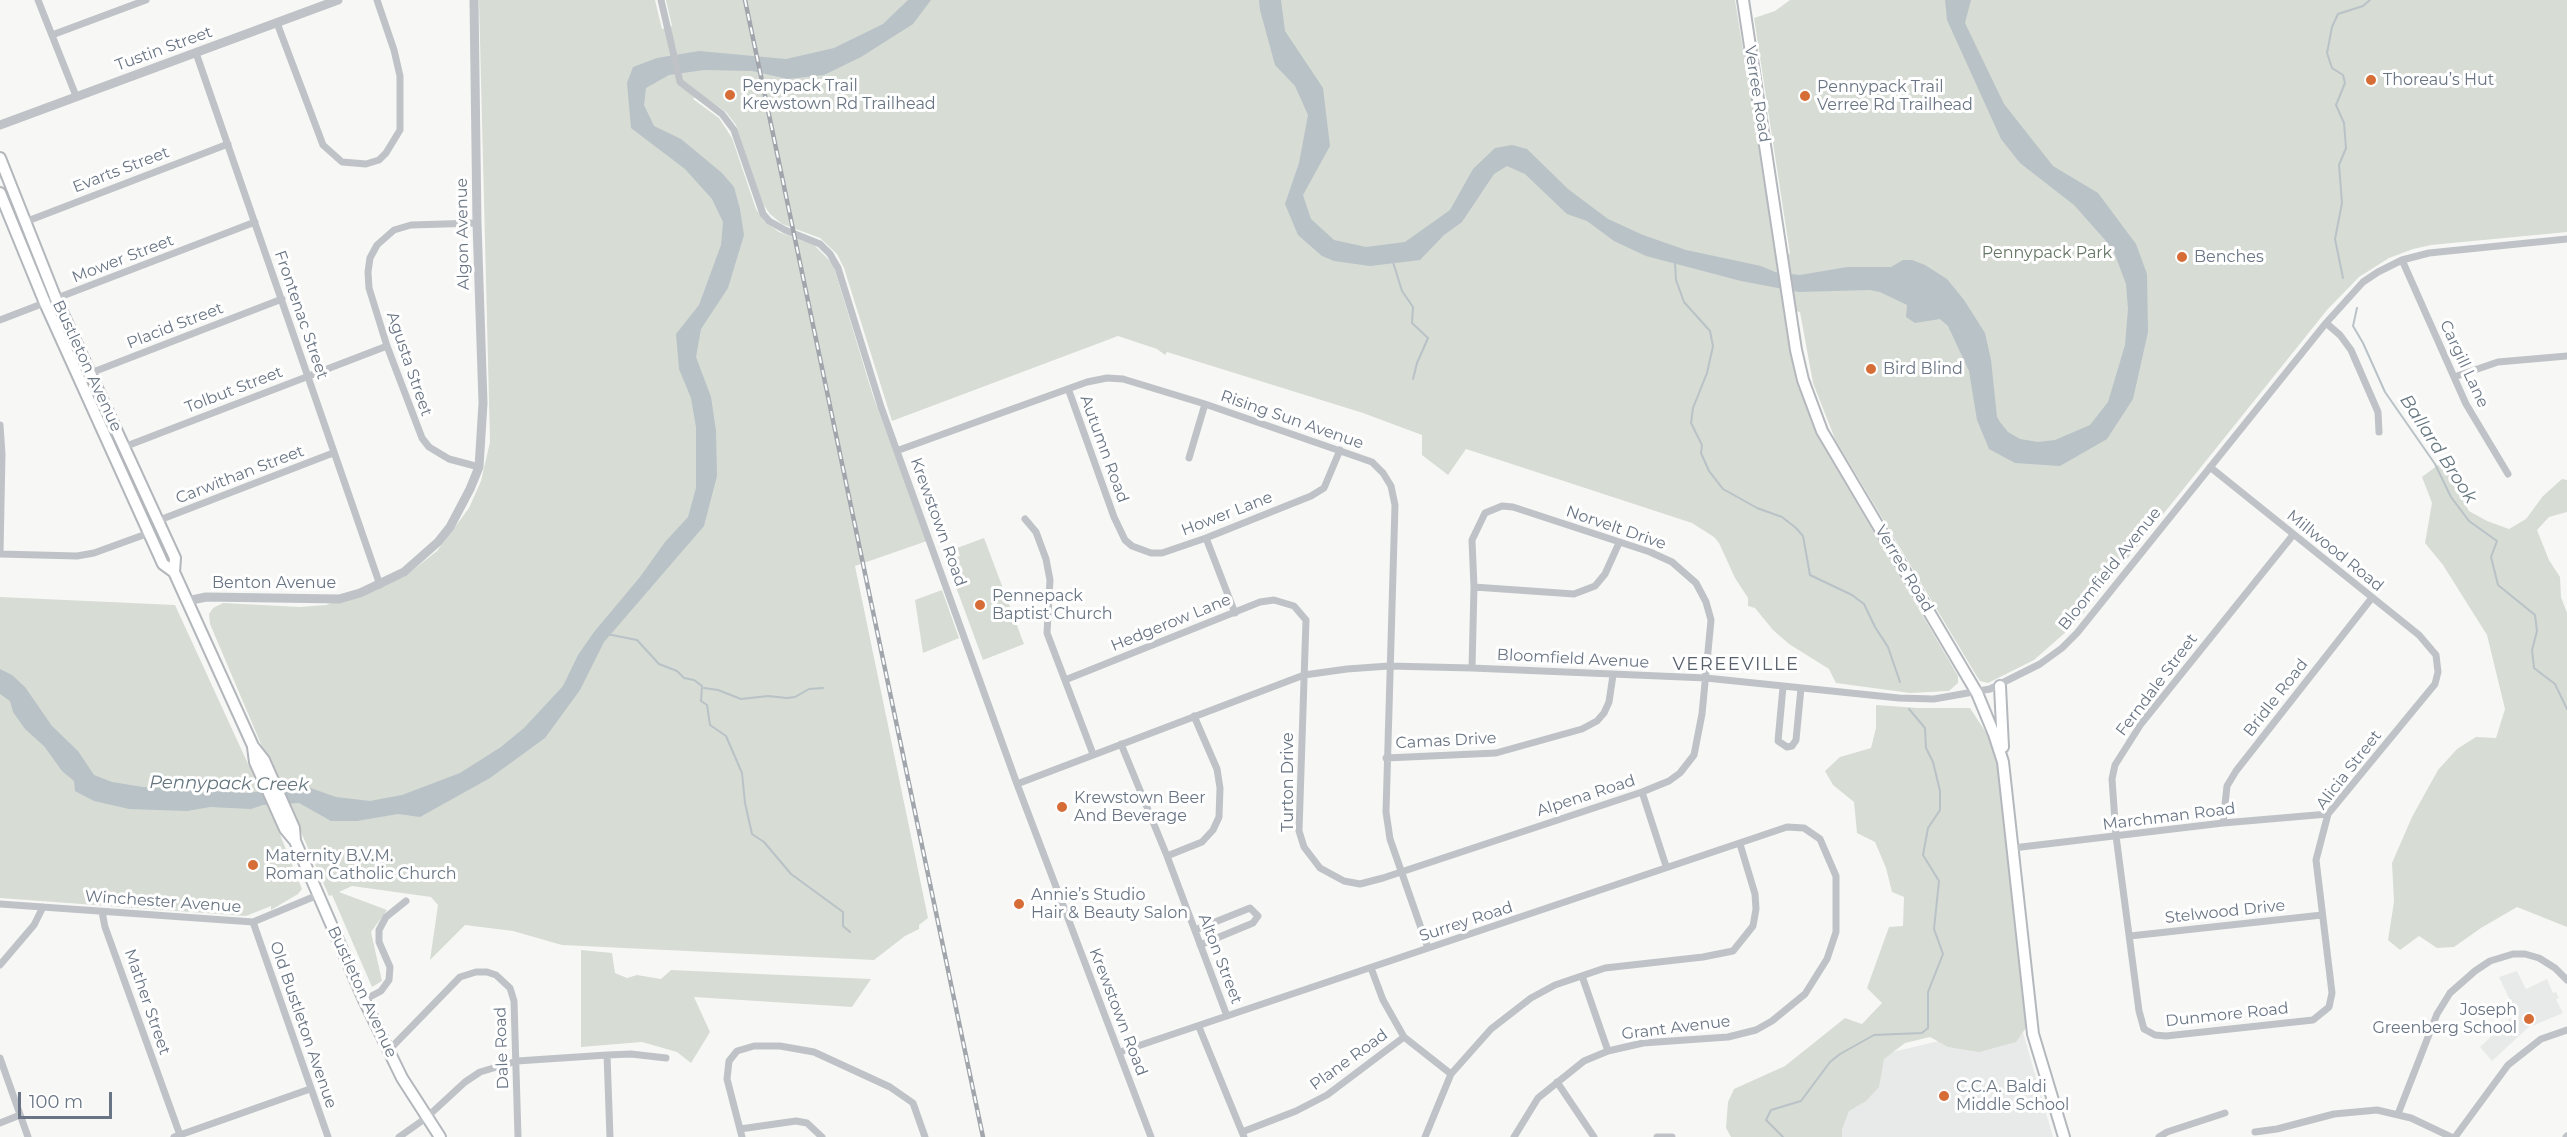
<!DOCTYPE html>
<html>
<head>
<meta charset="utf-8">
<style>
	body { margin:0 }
	#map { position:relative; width:2567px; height:1137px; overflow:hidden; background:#f7f8f5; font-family:Montserrat,sans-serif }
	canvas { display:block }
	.scale { position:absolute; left:18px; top:1092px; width:94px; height:27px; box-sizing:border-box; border:3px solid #697584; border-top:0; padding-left:8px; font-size:18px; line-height:21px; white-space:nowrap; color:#697584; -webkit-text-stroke:4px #fff; paint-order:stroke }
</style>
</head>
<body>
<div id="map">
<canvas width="2567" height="1137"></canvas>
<div class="scale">100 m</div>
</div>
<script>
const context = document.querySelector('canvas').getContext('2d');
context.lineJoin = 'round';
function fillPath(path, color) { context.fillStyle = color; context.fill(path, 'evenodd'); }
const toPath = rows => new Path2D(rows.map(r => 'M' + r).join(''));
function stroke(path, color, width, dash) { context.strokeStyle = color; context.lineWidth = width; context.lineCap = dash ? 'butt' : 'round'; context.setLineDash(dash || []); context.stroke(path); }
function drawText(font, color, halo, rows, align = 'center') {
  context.font = font + ' Montserrat,sans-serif'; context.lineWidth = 6; context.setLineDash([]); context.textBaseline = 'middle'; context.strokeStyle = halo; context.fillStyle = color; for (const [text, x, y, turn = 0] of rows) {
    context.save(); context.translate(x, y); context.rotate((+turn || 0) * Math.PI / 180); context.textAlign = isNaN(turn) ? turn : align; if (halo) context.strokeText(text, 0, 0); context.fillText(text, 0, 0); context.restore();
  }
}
fillPath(toPath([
	[2517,971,2526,989,2547,979,2553,993,2556,992,2559,998,2556,999,2563,1013,2532,1026,2531,1025,2492,1061,2480,1047,2516,1013,2499,977],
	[2020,1022,2053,1137,1820,1137,1888,1053]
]), '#e8eae9');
fillPath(toPath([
	[479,0,655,0,662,29,672,26,666,0,1735,0,1775,250,1790,254,1754,18,1775,11,1790,0,2567,0,2567,232,2431,245,2413,249,2389,258,2359,277,2327,310,2075,624,2034,660,1988,683,1980,681,1976,675,1835,439,1813,383,1800,312,1784,308,1796,380,1816,434,1958,676,1958,683,1949,691,1910,693,1836,683,1829,669,1789,644,1773,630,1755,608,1748,606,1748,598,1735,578,1719,543,1714,537,1692,523,1466,449,1448,475,1422,455,1422,435,1363,413,1167,352,1165,355,1157,349,1118,336,892,421,844,268,837,254,820,238,782,224,770,214,763,204,736,125,726,112,699,93,693,99,719,118,732,138,756,209,764,221,779,232,814,245,833,264,873,396,927,541,855,566,928,918,919,925,919,929,905,936,874,960,562,945,513,931,465,925,430,960,438,905,431,897,352,886,339,892,387,910,371,932,382,981,372,987,332,895,329,896,297,823,277,827,302,889,298,894,271,910,271,906,246,916,0,898,0,597,175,605,249,766,269,763,210,624,209,614,213,608,223,603,300,607,326,605,404,577,437,551,469,508,481,481,490,442],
	[2442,462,2469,511,2487,521,2509,529,2526,519,2543,496,2562,479,2567,480,2567,512,2549,517,2537,530,2549,560,2560,577,2561,597,2567,613,2567,927,2517,907,2481,928,2454,947,2437,948,2419,936,2400,950,2388,940,2394,902,2392,863,2412,817,2438,770,2457,749,2476,737,2496,738,2505,709,2487,635,2443,565,2425,543,2432,503,2422,477],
	[984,538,1024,644,983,660,946,560,960,556,957,548],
	[942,590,959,638,923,653,915,600],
	[1876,705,1918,708,1970,708,1987,734,2001,778,2028,1025,2016,1042,1979,1052,1948,1047,1930,1037,1905,1043,1884,1059,1879,1087,1866,1101,1849,1111,1842,1129,1842,1137,1731,1137,1726,1128,1728,1102,1734,1089,1785,1066,1845,1018,1862,1024,1882,1003,1867,988,1889,927,1903,926,1904,897,1892,892,1886,868,1875,842,1857,833,1854,802,1833,785,1825,771,1840,757,1871,748,1876,728],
	[581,950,612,953,615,973,627,978,637,975,661,979,671,970,871,979,852,1007,694,997,710,1032,691,1063,677,1052,642,1042,581,1047]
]), '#d7dcd5');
fillPath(toPath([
	[908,0,931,0,913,24,861,57,824,75,788,79,752,71,704,70,669,75,646,88,644,105,654,126,681,139,722,173,734,187,740,209,744,235,728,288,701,329,696,357,711,397,716,431,717,476,704,526,604,642,580,690,545,738,490,778,420,817,398,814,357,821,331,821,299,803,263,805,251,809,210,807,187,811,129,809,94,801,75,791,74,781,62,771,44,746,25,729,13,712,10,701,0,694,0,669,12,675,25,687,52,726,78,751,94,775,112,782,143,787,247,793,305,786,336,797,370,801,402,795,460,773,501,747,524,728,563,686,578,655,594,632,640,577,665,542,688,517,696,488,696,427,691,398,679,369,676,334,699,305,721,245,723,222,712,199,685,169,631,128,627,83,633,67,657,58,699,51,786,59,834,48,883,24],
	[1259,0,1281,0,1285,31,1323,88,1330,146,1303,195,1311,219,1334,240,1366,247,1405,242,1450,210,1473,169,1495,148,1512,145,1527,149,1568,189,1608,219,1643,235,1686,250,1761,266,1775,272,1800,275,1847,267,1891,267,1903,260,1912,260,1925,265,1947,279,1964,300,1985,333,1991,360,1997,417,2000,422,2008,432,2020,439,2038,442,2055,440,2090,425,2108,402,2125,345,2128,309,2126,284,2114,252,2106,241,2074,205,2020,163,2001,139,1947,20,1945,0,1971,0,1965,23,2004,104,2053,166,2098,193,2136,244,2147,274,2148,332,2133,399,2107,439,2060,466,2015,463,1989,449,1977,420,1969,371,1948,326,1940,319,1915,323,1906,317,1907,305,1880,292,1870,290,1799,292,1741,281,1646,256,1614,241,1587,221,1567,214,1525,174,1507,166,1494,174,1462,222,1444,235,1420,260,1370,266,1334,261,1322,256,1298,235,1285,204,1299,163,1308,115,1295,86,1275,65,1260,10]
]), '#b9c2c7');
stroke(toPath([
	[1393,262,1402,291,1413,307,1412,323,1428,338,1417,363,1413,379],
	[1675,263,1676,280,1684,302,1710,331,1713,346,1707,373,1693,408,1691,423,1702,445,1701,453,1709,471,1723,489,1757,508,1782,517,1796,528,1803,536,1810,575,1852,595,1864,604,1875,627,1888,647,1900,682],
	[2343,278,2335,239,2342,203,2339,165,2346,148,2344,123,2336,105,2345,83,2343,75,2332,68,2327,53,2332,27,2338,14,2363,6,2370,0],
	[2357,308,2353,326,2363,343,2385,392,2435,464,2451,497,2469,521,2497,541,2491,557,2498,585,2535,615,2537,631,2532,650,2534,668,2555,684,2567,709],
	[607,634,637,640,659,664,677,671,684,678,694,680,702,686,701,701,707,705,710,725,726,736,742,773,745,803,752,834,764,842,791,874,843,912,843,926,850,932],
	[704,688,718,690,741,699,768,696,787,698,795,697,809,689,823,688],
	[1783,1137,1766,1120,1771,1110,1801,1101,1830,1062,1840,1054,1874,1035,1922,1033,1928,1028,1928,992,1943,954,1934,929,1939,881,1923,855,1928,828,1940,810,1940,791,1933,762,1926,748,1925,728,1909,709]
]), '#b9c2c7', 2);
const secondary = toPath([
	[1743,0,1796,350,1803,380,1822,431,1977,693,1994,734,2003,762,2033,1034,2064,1137],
	[2000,686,2003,747]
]);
const primary = toPath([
	[0,158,56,299,175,558,174,572],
	[0,193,45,303,163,564,174,572,253,746,264,760,294,828,295,841,364,1000,402,1078,440,1137],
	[253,747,255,762,285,829,295,841]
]);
stroke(secondary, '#b4b8bd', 14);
stroke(primary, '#b3b7bb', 14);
stroke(toPath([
	[38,0,76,96],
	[661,0,680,82,722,114,734,130,763,214,769,221,785,230,820,244,830,254,838,268,881,407,1017,784,1151,1137],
	[277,23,323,145,342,162,366,164,379,160,386,153,400,130,400,76,394,50,377,0],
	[52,35,146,0],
	[196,53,380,585],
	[25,222,228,144],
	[477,223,411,225,394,230,377,245,370,258,368,272,369,288,387,346,422,438,429,447,449,459,479,467],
	[2402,260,2466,404,2508,474],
	[0,320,255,222],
	[2326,323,2340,335,2351,350,2378,412,2379,432],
	[88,374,282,299],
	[2454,377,2498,362,2567,356],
	[1069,391,1114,517,1125,540,1132,546,1151,553,1162,553,1206,538,1311,496,1324,488,1340,450],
	[0,425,2,454,0,554],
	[124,447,387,346],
	[899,450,1087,382,1107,378,1123,379,1205,404,1372,462,1383,473,1391,486,1395,505,1386,812,1390,839,1428,948],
	[1189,458,1205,404],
	[2210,467,2419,635,2436,655,2438,672,2435,684,2328,814,2316,860,2332,993,2329,1007,2313,1020,2166,1036,2155,1035,2144,1029,2139,1011,2116,836,2112,779,2115,765,2141,724,2293,535],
	[1025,519,1036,532,1046,559,1050,580,1047,633,1093,754],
	[157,521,333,453],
	[1206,538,1235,613],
	[0,554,77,556,94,553,149,533],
	[1474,587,1574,594,1595,586,1605,574,1619,543],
	[1065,680,1260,602,1274,600,1294,606,1306,620,1299,831,1304,847,1320,868,1344,881,1360,884,1383,878,1642,792,1669,781,1680,773,1694,755,1702,714,1711,620,1706,602,1696,583,1672,562,1650,552,1513,507,1502,506,1485,513,1472,540,1474,587,1472,668],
	[1783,687,1778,741,1787,747,1792,746,1796,740,1801,688],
	[1121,744,1167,856,1227,1016],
	[1386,758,1496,753,1582,729,1597,721,1604,713,1609,702,1613,675],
	[1017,784,1304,675,1347,669,1389,666,1472,668,1706,678,1899,698,1934,699,1990,689,2040,664,2062,648,2077,633,2326,323,2363,282,2378,272,2402,260,2429,253,2567,239],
	[1642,792,1666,866],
	[2223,823,2227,786,2236,771,2371,599],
	[2013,848,2223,823,2328,814],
	[1167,856,1202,842,1213,830,1219,817,1220,788,1217,769,1194,716],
	[0,904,253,922,318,895],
	[102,912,105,927,180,1135],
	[253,922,328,1137],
	[1195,930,1250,908,1258,916,1253,923,1200,945],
	[2130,936,2322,915],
	[0,965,34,925,43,907],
	[1371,968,1383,1000,1404,1037,1451,1074],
	[1582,976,1608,1051],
	[364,1000,381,991,389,980,390,967,379,942,379,930,386,917,406,901],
	[1199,1027,1244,1137],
	[389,1050,460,977,476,972,487,972,496,975,510,988,514,1001,518,1137],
	[1120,1052,1787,827,1804,828,1820,839,1836,876,1836,932,1827,959,1805,994,1772,1021,1756,1030,1728,1037,1643,1043,1608,1051,1584,1061,1538,1098,1514,1137],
	[0,1058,28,1137],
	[1557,1082,1594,1137],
	[2398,1114,2437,1014,2450,993,2475,971,2490,961,2513,954,2525,954,2539,958,2555,968,2567,980],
	[0,1123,20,1115],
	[740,1129,796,1121,807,1123,822,1137],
	[1242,1132,1296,1111,1327,1095,1404,1037],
	[2255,1132,2277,1129,2334,1114,2377,1110,2411,1118,2451,1137],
	[174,1137,310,1089],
	[399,1137,426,1118,465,1082,480,1072,517,1061,607,1055],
	[610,1137,607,1055,631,1054,666,1058],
	[742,1137,727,1079,729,1061,737,1051,754,1046,780,1046,814,1052,890,1087,913,1103,925,1137],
	[1425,1137,1451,1074,1491,1029,1531,998,1555,985,1605,968,1703,957,1733,951,1753,926,1756,909,1755,894,1740,844],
	[1657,1137,1672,1137],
	[2159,1137,2167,1132,2225,1113],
	[2455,1137,2508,1065,2541,1039,2567,1030],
	[2566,1137,2567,1136]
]), '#bfc3c7', 7);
stroke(toPath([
	[0,125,338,0],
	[187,601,206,597,339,599,360,593,404,572,438,542,450,527,470,489,479,467,483,403,477,223,474,0]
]), '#bfc3c7', 9);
stroke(secondary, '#fff', 10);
stroke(primary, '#fff', 10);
const rail = toPath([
	[745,0,983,1137]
]);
stroke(rail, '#a1a6ad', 4.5);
stroke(rail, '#fff', 2, [7]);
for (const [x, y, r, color] of [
	[2371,80,6,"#d66d37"],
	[730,95,6,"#d66d37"],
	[1805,96,6,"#d66d37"],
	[2182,257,6,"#d66d37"],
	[1871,369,6,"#d66d37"],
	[980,605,6,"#d66d37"],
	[1062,807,6,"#d66d37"],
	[253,865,6,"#d66d37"],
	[1019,904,6,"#d66d37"],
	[2529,1019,6,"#d66d37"],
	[1944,1096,6,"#d66d37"]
]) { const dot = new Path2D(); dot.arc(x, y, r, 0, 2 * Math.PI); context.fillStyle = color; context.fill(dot); stroke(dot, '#fff', 2); }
drawText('16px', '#697584', '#fff', [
	["Tustin Street",164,49,-20],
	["Verree Road",1757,94,81],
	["Evarts Street",121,170,-21],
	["Algon Avenue",463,234,-91],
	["Mower Street",123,259,-21],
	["Frontenac Street",301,315,71],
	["Placid Street",175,326,-21],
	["Agusta Street",409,364,71],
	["Cargill Lane",2464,364,65],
	["Bustleton Avenue",87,366,65],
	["Tolbut Street",234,390,-21],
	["Rising Sun Avenue",1292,420,19],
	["Autumn Road",1104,449,70],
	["Carwithan Street",240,475,-21],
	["Hower Lane",1227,514,-21],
	["Krewstown Road",938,522,70],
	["Norvelt Drive",1616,528,19],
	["Millwood Road",2335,551,39],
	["Verree Road",1904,569,59],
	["Bloomfield Avenue",2110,569,-51],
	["Benton Avenue",274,583],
	["Hedgerow Lane",1171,623,-22],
	["Bloomfield Avenue",1573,659,3],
	["Ferndale Street",2157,685,-53],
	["Bridle Road",2276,698,-52],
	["Camas Drive",1446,741,-3],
	["Alicia Street",2349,770,-52],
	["Turton Drive",1288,782,-90],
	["Alpena Road",1586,796,-18],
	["Marchman Road",2169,817,-7],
	["Winchester Avenue",163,902,4],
	["Stelwood Drive",2225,912,-6],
	["Surrey Road",1466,922,-18],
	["Alton Street",1220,959,69],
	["Bustleton Avenue",362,992,65],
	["Mather Street",147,1002,71],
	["Krewstown Road",1118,1012,69],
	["Dunmore Road",2227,1015,-6],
	["Old Bustleton Avenue",303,1025,71],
	["Grant Avenue",1676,1028,-7],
	["Dale Road",502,1048,-92],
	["Plane Road",1349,1060,-36]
]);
drawText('16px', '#697584', '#fff', [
	["Thoreau’s Hut",2383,80],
	["Penypack Trail",742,86],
	["Krewstown Rd Trailhead",742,104],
	["Pennypack Trail",1817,87],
	["Verree Rd Trailhead",1817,105],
	["Benches",2194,257],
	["Bird Blind",1883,369],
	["Pennepack",992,596],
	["Baptist Church",992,614],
	["Krewstown Beer",1074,798],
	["And Beverage",1074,816],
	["Maternity B.V.M.",265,856],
	["Roman Catholic Church",265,874],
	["Annie’s Studio",1031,895],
	["Hair & Beauty Salon",1031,913],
	["Joseph",2517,1010,"right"],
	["Greenberg School",2517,1028,"right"],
	["C.C.A. Baldi",1956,1087],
	["Middle School",1956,1105]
], 'left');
drawText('16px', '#657764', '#fff', [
	["Pennypack Park",2047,253]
]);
drawText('italic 18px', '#65767f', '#fff', [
	["Ballard Brook",2438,449,57],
	["Pennypack Creek",229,784,1]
]);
context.letterSpacing = '1.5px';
drawText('18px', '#565f6a', '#fff', [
	["VEREEVILLE",1736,665]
]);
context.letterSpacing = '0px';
</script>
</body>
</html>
